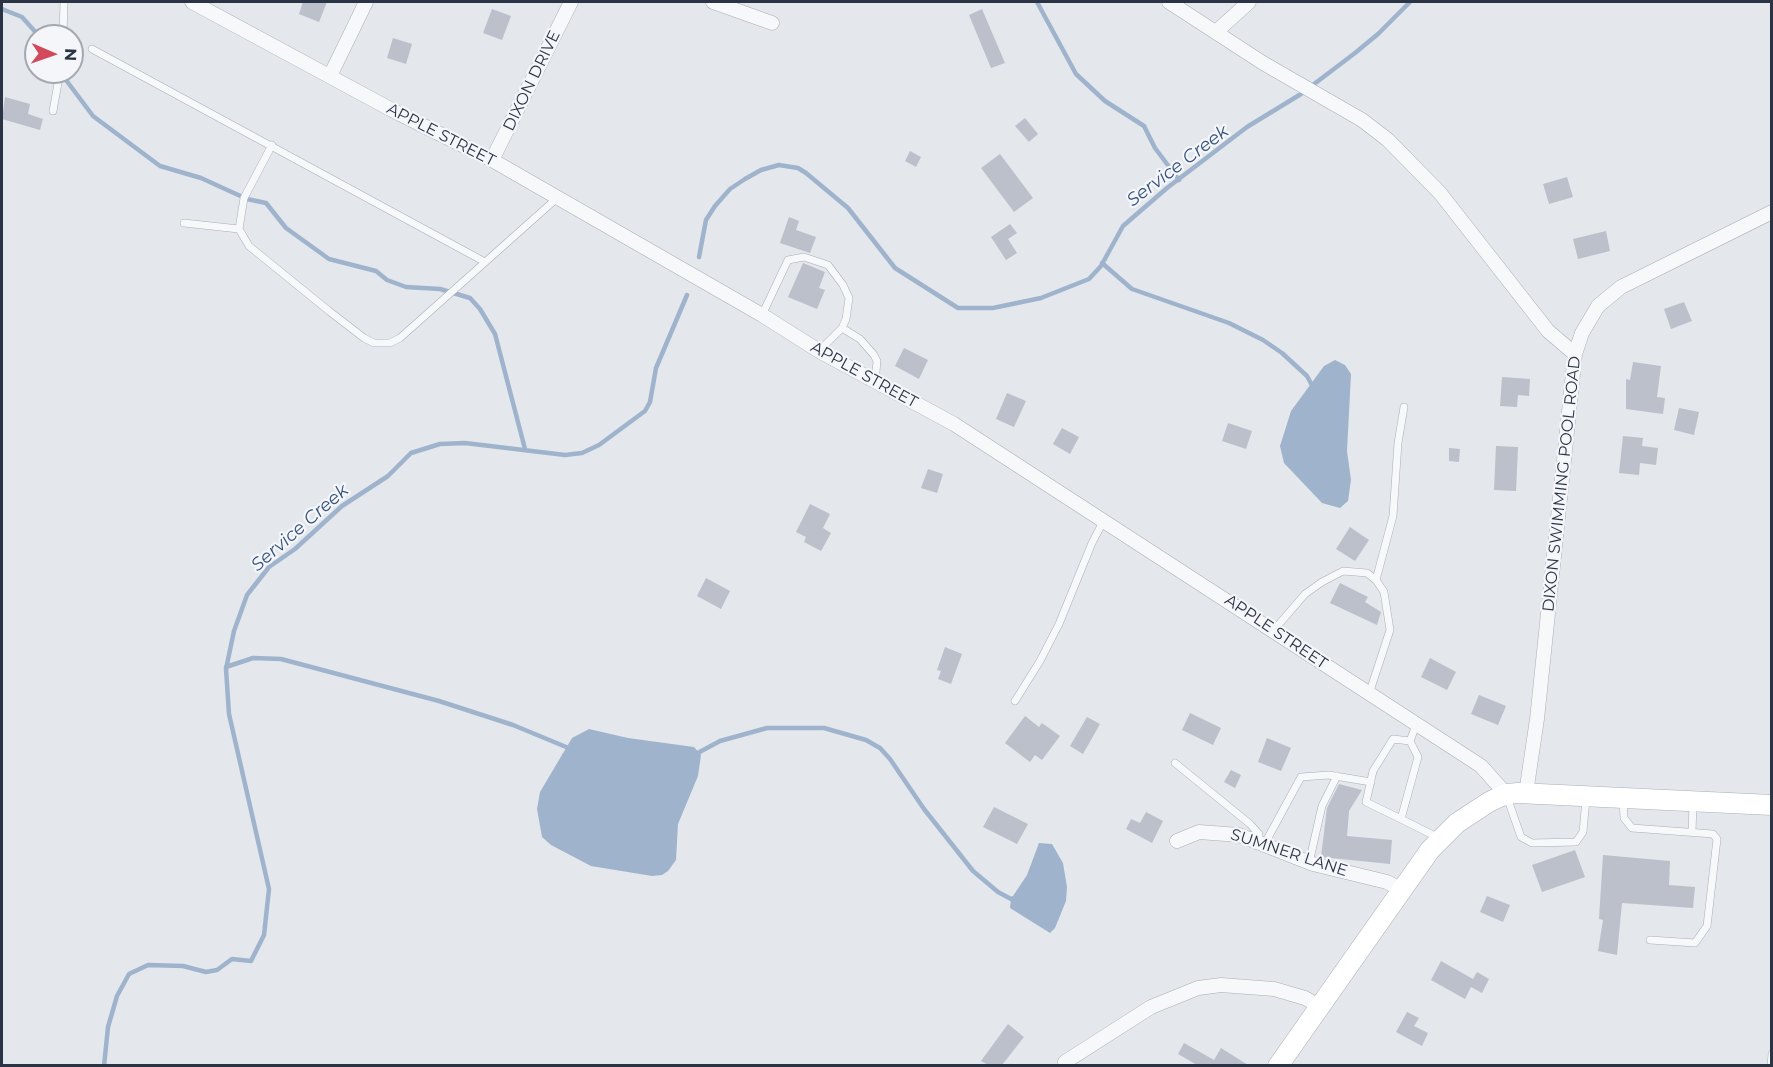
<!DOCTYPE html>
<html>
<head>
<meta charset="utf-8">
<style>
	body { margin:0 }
	#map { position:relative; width:1773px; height:1067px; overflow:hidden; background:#e4e7ec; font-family:Montserrat,sans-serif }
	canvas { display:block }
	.frame { position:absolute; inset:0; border:3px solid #2b3445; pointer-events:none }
	.north { position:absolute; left:24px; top:24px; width:60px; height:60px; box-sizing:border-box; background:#f4f6f9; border:2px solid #a4a8b1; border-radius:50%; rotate:92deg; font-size:16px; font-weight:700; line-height:24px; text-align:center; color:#2b3445 }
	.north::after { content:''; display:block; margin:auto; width:21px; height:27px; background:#d1495b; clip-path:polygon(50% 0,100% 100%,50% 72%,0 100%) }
</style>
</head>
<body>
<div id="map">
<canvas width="1773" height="1067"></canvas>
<div class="frame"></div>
<div class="north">N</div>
</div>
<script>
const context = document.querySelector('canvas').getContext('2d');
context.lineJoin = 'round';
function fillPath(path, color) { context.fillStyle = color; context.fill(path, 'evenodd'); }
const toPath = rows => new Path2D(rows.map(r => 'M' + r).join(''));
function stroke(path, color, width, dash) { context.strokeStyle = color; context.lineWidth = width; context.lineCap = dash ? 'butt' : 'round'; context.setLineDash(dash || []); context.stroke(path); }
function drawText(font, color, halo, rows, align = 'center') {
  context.font = font + ' Montserrat,sans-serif'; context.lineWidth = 4.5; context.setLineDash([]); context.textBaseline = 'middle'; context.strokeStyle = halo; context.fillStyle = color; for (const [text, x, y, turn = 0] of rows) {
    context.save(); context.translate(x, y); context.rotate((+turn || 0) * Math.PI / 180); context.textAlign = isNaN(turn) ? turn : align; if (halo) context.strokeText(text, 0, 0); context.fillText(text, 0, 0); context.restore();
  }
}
fillPath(toPath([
	[1335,360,1345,365,1351,374,1347,451,1351,480,1348,501,1340,508,1322,503,1284,463,1280,446,1291,411,1324,366],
	[589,729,628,738,694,747,701,755,698,776,678,824,676,860,668,871,662,875,652,876,591,866,551,845,542,837,537,809,540,792,572,738],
	[1039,843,1052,844,1063,863,1067,887,1066,901,1055,928,1050,933,1010,908,1011,899,1027,875]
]), '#9fb4cc');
stroke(toPath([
	[1037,2,1076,74,1105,101,1144,126,1155,148,1179,180],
	[2,9,22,17,39,36],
	[60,72,93,116,160,166,201,178,247,199,266,203,286,228,329,259,376,271,387,280,406,287,440,289,470,298,480,309,495,334,525,449],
	[699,257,706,220,715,206,730,189,745,179,761,170,779,165,798,168,806,173,848,208,895,268,958,308,993,308,1041,298,1089,279,1101,266,1123,226,1167,188,1247,127,1301,94,1355,53,1378,34,1410,2],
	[1102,263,1132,289,1229,323,1263,340,1282,353,1307,376,1314,389],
	[226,667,253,658,281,659,439,701,513,725,571,749],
	[694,755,720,741,767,728,824,728,866,740,880,748,890,759,924,809,973,871,998,892,1011,899,1016,897],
	[104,1066,108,1027,117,996,129,974,148,965,183,966,206,972,217,970,232,959,251,961,264,935,269,889,229,714,226,669,234,631,247,595,269,567,295,549,342,506,388,476,411,453,440,444,465,443,565,455,582,453,599,445,645,411,650,402,656,368,687,295]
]), '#9fb4cc', 4.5);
fillPath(toPath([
	[303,2,327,2,319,22,299,14],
	[492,9,511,16,502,40,483,33],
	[982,9,1005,63,991,68,969,15],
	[393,38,412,44,406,64,387,58],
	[5,97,30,104,28,114,43,119,40,130,2,119],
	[1025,118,1038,134,1029,142,1015,126],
	[910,151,921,157,916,167,905,161],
	[1000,154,1033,198,1014,212,981,168],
	[1567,177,1573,197,1549,204,1543,184],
	[789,217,799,221,796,230,816,237,810,253,780,243],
	[1010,224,1017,233,1008,239,1017,253,1006,260,991,237],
	[1606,231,1610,251,1578,259,1573,239],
	[803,263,825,272,819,288,825,290,817,309,788,297],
	[1684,302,1692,321,1671,329,1664,309],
	[904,348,928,360,919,379,895,366],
	[1633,362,1661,366,1657,397,1665,398,1663,414,1626,409,1626,379,1630,380],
	[1502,377,1530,379,1529,396,1518,395,1517,407,1500,406],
	[1007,393,1026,401,1014,427,996,419],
	[1679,408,1699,412,1694,435,1674,430],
	[1228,423,1252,431,1246,449,1222,441],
	[1062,428,1079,437,1070,454,1053,444],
	[1623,436,1643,438,1642,446,1658,448,1656,465,1640,463,1639,475,1619,473],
	[1496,446,1518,447,1516,491,1494,490],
	[1449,448,1460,449,1459,462,1449,461],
	[928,469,943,474,937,493,921,488],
	[810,504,830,514,823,528,831,533,821,551,804,542,806,537,796,532],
	[1350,527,1369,540,1355,561,1336,549],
	[706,578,730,591,721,609,697,596],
	[1340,583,1368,597,1365,602,1381,612,1377,625,1330,603],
	[945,647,962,654,951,684,938,679,941,671,937,670],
	[1430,658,1456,672,1447,690,1421,677],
	[1479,695,1506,706,1498,725,1471,714],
	[1190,713,1221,728,1213,745,1182,730],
	[1025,716,1039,727,1042,723,1060,736,1042,760,1035,755,1030,762,1005,743],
	[1087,717,1100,724,1083,754,1070,746],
	[1267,738,1291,748,1281,771,1258,762],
	[1231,770,1241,775,1235,788,1224,782],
	[1339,784,1362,790,1349,811,1347,836,1392,840,1390,864,1321,857,1327,808],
	[994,807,1028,824,1017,844,983,827],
	[1146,812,1163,821,1152,843,1126,829,1131,819,1140,823],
	[1575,850,1585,877,1542,892,1532,865],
	[1603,855,1670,861,1669,885,1695,887,1693,908,1622,903,1617,955,1598,951,1603,920,1599,919],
	[1487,896,1510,905,1503,922,1480,912],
	[1441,961,1473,979,1477,972,1489,979,1482,993,1471,987,1465,999,1431,980],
	[1407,1012,1419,1018,1414,1026,1428,1033,1422,1046,1396,1032],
	[1008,1024,1024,1037,1002,1065,988,1065,981,1061],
	[1184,1043,1214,1060,1221,1048,1248,1065,1197,1065,1178,1054]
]), '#bbc0ca');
const lane = toPath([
	[63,36,64,2],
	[92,49,485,262],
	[53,111,60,72],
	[272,145,244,198,239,229,249,246,329,311,364,338,374,343,390,343,400,338,556,199],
	[184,223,239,229],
	[762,315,788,260,804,257,828,265,843,285,849,298,846,319,842,328,819,351],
	[842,328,860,339,874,355,877,361,875,382],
	[1376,580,1393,516,1398,443,1404,407],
	[1274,630,1305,594,1322,582,1343,571,1367,573,1376,580,1384,592,1390,630,1369,694],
	[1015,701,1040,661,1059,624,1092,543,1104,520],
	[1416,725,1410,741,1418,757,1401,819,1439,838],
	[1175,763,1250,824,1259,834,1258,842],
	[1507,797,1521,837,1532,843,1576,842,1583,832,1586,799],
	[1623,801,1624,818,1632,828,1713,834,1717,839,1707,926,1695,943,1650,940],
	[1401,819,1366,802,1373,771,1393,739,1410,741],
	[1692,832,1693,804],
	[1264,845,1301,777,1329,775,1371,782],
	[1309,863,1322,806,1337,776],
	[1771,1066,1772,1054]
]);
const street = toPath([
	[192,2,392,110,492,160,762,315,819,351,954,424,1481,766,1506,794],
	[713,2,772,23],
	[1169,2,1263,63,1362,120,1388,140,1440,193,1548,331,1575,354],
	[1217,31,1249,2],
	[330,76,366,2],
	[492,160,571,2],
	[1526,793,1537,719,1575,354,1582,333,1598,306,1621,287,1772,212],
	[1177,841,1199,832,1239,835,1313,864,1387,882,1400,889],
	[1065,1062,1151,1007,1198,988,1221,985,1274,989,1305,998,1319,1006]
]);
const secondary = toPath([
	[1278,1066,1430,850,1457,823,1489,802,1506,794,1518,793,1772,805]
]);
stroke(lane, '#a9aeb7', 8);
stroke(street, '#a9aeb7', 15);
stroke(secondary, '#a9aeb7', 21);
stroke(lane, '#f7f8fa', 7);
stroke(street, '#f7f8fa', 14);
stroke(secondary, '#fff', 20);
drawText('16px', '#2b3445', '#f4f6f9', [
	["DIXON DRIVE",532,81,-64],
	["APPLE STREET",441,135,27],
	["APPLE STREET",864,375,29],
	["DIXON SWIMMING POOL ROAD",1562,484,-84],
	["APPLE STREET",1276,632,34],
	["SUMNER LANE",1289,853,18]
]);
drawText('italic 18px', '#34527a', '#f4f6f9', [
	["Service Creek",1178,166,-37],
	["Service Creek",300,528,-41]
]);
</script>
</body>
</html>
